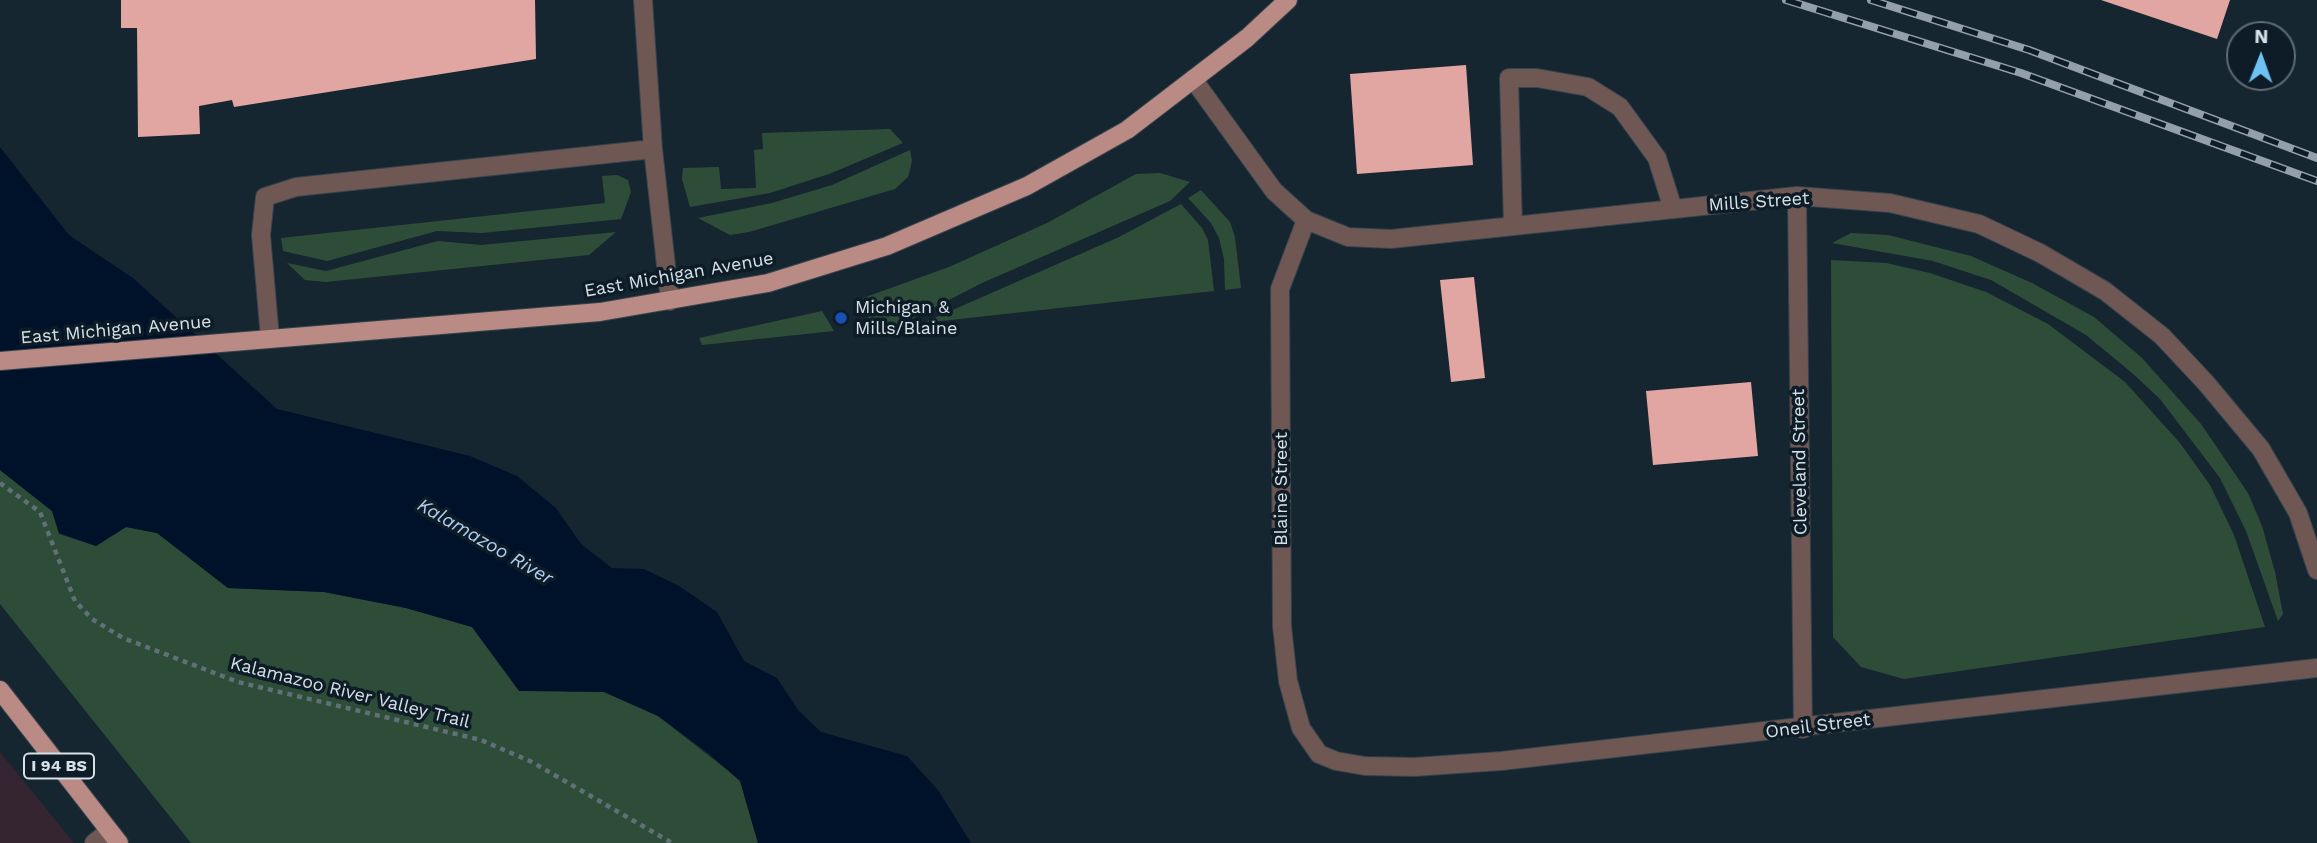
<!DOCTYPE html>
<html>
<head>
<meta charset="utf-8">
<style>
	body { margin:0 }
	#map { position:relative; width:2317px; height:843px; overflow:hidden; background:#162630; font-family:"Work Sans",sans-serif }
	canvas { display:block }
	.north { position:absolute; left:2226px; top:21px; width:70px; height:70px; box-sizing:border-box; background:#0d1c26; border:2px solid #5e6b74; border-radius:50%; rotate:1deg; font-size:19px; font-weight:700; line-height:28px; text-align:center; color:#d7e1e8 }
	.north::after { content:''; display:block; margin:auto; width:24px; height:32px; background:#6dc2f3; clip-path:polygon(50% 0,100% 100%,50% 72%,0 100%) }
</style>
</head>
<body>
<div id="map">
<canvas width="2317" height="843"></canvas>
<div class="north">N</div>
</div>
<script>
const context = document.querySelector('canvas').getContext('2d');
context.lineJoin = 'round';
function fillPath(path, color) { context.fillStyle = color; context.fill(path, 'evenodd'); }
const toPath = rows => new Path2D(rows.map(r => 'M' + r).join(''));
function stroke(path, color, width, dash) { context.strokeStyle = color; context.lineWidth = width; context.lineCap = dash ? 'butt' : 'round'; context.setLineDash(dash || []); context.stroke(path); }
function drawText(font, color, halo, rows, align = 'center') {
  context.font = font + ' "Work Sans",sans-serif'; context.lineWidth = 7; context.setLineDash([]); context.textBaseline = 'middle'; context.strokeStyle = halo; context.fillStyle = color; for (const [text, x, y, turn = 0] of rows) {
    context.save(); context.translate(x, y); context.rotate((+turn || 0) * Math.PI / 180); context.textAlign = isNaN(turn) ? turn : align; if (halo) context.strokeText(text, 0, 0); context.fillText(text, 0, 0); context.restore();
  }
}
fillPath(toPath([
	[0,752,74,843,0,843]
]), '#342531');
fillPath(toPath([
	[890,129,903,143,829,174,770,193,690,207,682,179,683,168,719,167,721,189,756,188,754,150,763,149,762,133],
	[910,150,912,161,908,177,895,189,749,232,730,235,698,218,772,203,832,185],
	[1160,173,1190,182,1170,201,982,283,900,325,871,327,863,298,949,267,1047,223,1136,174],
	[617,175,628,180,631,192,621,219,482,233,437,231,327,261,283,251,281,238,605,203,602,176],
	[1201,190,1230,222,1235,237,1241,288,1225,290,1224,259,1219,238,1211,223,1188,198],
	[1181,204,1202,228,1208,240,1214,291,923,323,1119,237],
	[616,232,589,255,326,282,305,280,287,263,326,271,438,241,481,245],
	[1851,233,1888,235,1971,256,2032,283,2094,317,2142,358,2201,424,2248,493,2262,526,2275,572,2283,614,2278,621,2246,531,2220,478,2160,399,2132,373,2086,335,1991,280,1933,261,1832,243],
	[1831,260,1886,263,1930,273,1986,292,2048,324,2125,382,2180,443,2210,485,2234,535,2265,627,1904,679,1861,667,1833,637],
	[822,311,834,331,702,345,699,338],
	[0,470,52,511,59,534,96,546,126,527,157,533,228,588,324,592,406,608,472,627,519,690,604,692,658,716,740,780,758,843,191,843,0,604]
]), '#2e4d38');
fillPath(toPath([
	[0,147,69,235,133,278,277,409,470,456,517,476,556,508,581,544,612,568,644,569,679,586,717,612,744,661,777,678,798,710,821,732,907,756,938,790,971,843,758,843,740,781,708,753,658,716,604,692,519,691,472,627,406,608,324,592,228,588,157,533,126,527,96,546,59,533,52,511,0,470]
]), '#00122a');
fillPath(toPath([
	[121,0,535,0,536,59,234,107,232,100,199,106,200,134,138,137,137,28,121,28],
	[2101,0,2230,0,2217,39],
	[1466,65,1473,165,1357,174,1350,74],
	[1474,277,1485,378,1451,382,1440,280],
	[1751,382,1758,456,1653,465,1646,391]
]), '#e1a6a2');
const minor = toPath([
	[1193,79,1274,191,1306,220,1348,237,1391,239,1797,196,1890,203,1979,224,2040,253,2105,291,2162,336,2206,383,2261,449,2298,513,2317,570],
	[653,149,670,301],
	[1797,196,1803,729],
	[1306,220,1280,289,1282,626,1288,681,1301,728,1319,754,1336,761,1365,766,1414,767,1501,761,2317,668],
	[1513,226,1509,78,1537,78,1588,87,1620,107,1657,158,1673,209],
	[270,338,261,235,265,197,296,187,653,149,643,0],
	[94,843,109,831]
]);
const major = toPath([
	[0,361,600,312,768,283,887,246,1027,186,1127,130,1247,38,1288,0],
	[0,690,119,843]
]);
stroke(minor, '#35444d', 20);
stroke(major, '#35444d', 20);
stroke(toPath([
	[0,483,40,512,75,601,92,619,123,638,238,682,481,740,532,762,672,843]
]), '#616f78', 4.5, [5, 5]);
stroke(minor, '#6f5754', 18);
stroke(major, '#ba8a84', 18);
const rail = toPath([
	[1786,0,2021,73,2317,181],
	[1871,0,2029,50,2317,158]
]);
stroke(rail, '#94a0a9', 8);
stroke(rail, '#0d1c26', 5, [16]);
for (const [x, y, r, color] of [
	[841,318,7,"#1a4fb4"]
]) { const dot = new Path2D(); dot.arc(x, y, r, 0, 2 * Math.PI); context.fillStyle = color; context.fill(dot); stroke(dot, '#0d1c26', 2.5); }
for (const [x, y, w] of [
	[59,766,70]
]) { const box = new Path2D(); box.roundRect(x - w / 2, y - 12.5, w, 25, 5); context.fillStyle = '#0d1c26'; context.fill(box); stroke(box, '#d7e1e8', 2); }
drawText('bold 16px', '#d7e1e8', null, [
	["I 94 BS",59,766]
]);
drawText('18px', '#d7e1e8', '#0d1c26', [
	["Mills Street",1759,202,-4],
	["East Michigan Avenue",679,275,-10],
	["East Michigan Avenue",116,330,-5],
	["Cleveland Street",1800,462,-91],
	["Blaine Street",1282,489,-90],
	["Kalamazoo River Valley Trail",350,693,14],
	["Oneil Street",1818,726,-7]
]);
drawText('18px', '#d7e1e8', '#0d1c26', [
	["Michigan &",855,308],
	["Mills/Blaine",855,329]
], 'left');
drawText('italic 19px', '#b1d0f4', '#0d1c26', [
	["Kalamazoo River",485,542,30]
]);
</script>
</body>
</html>
